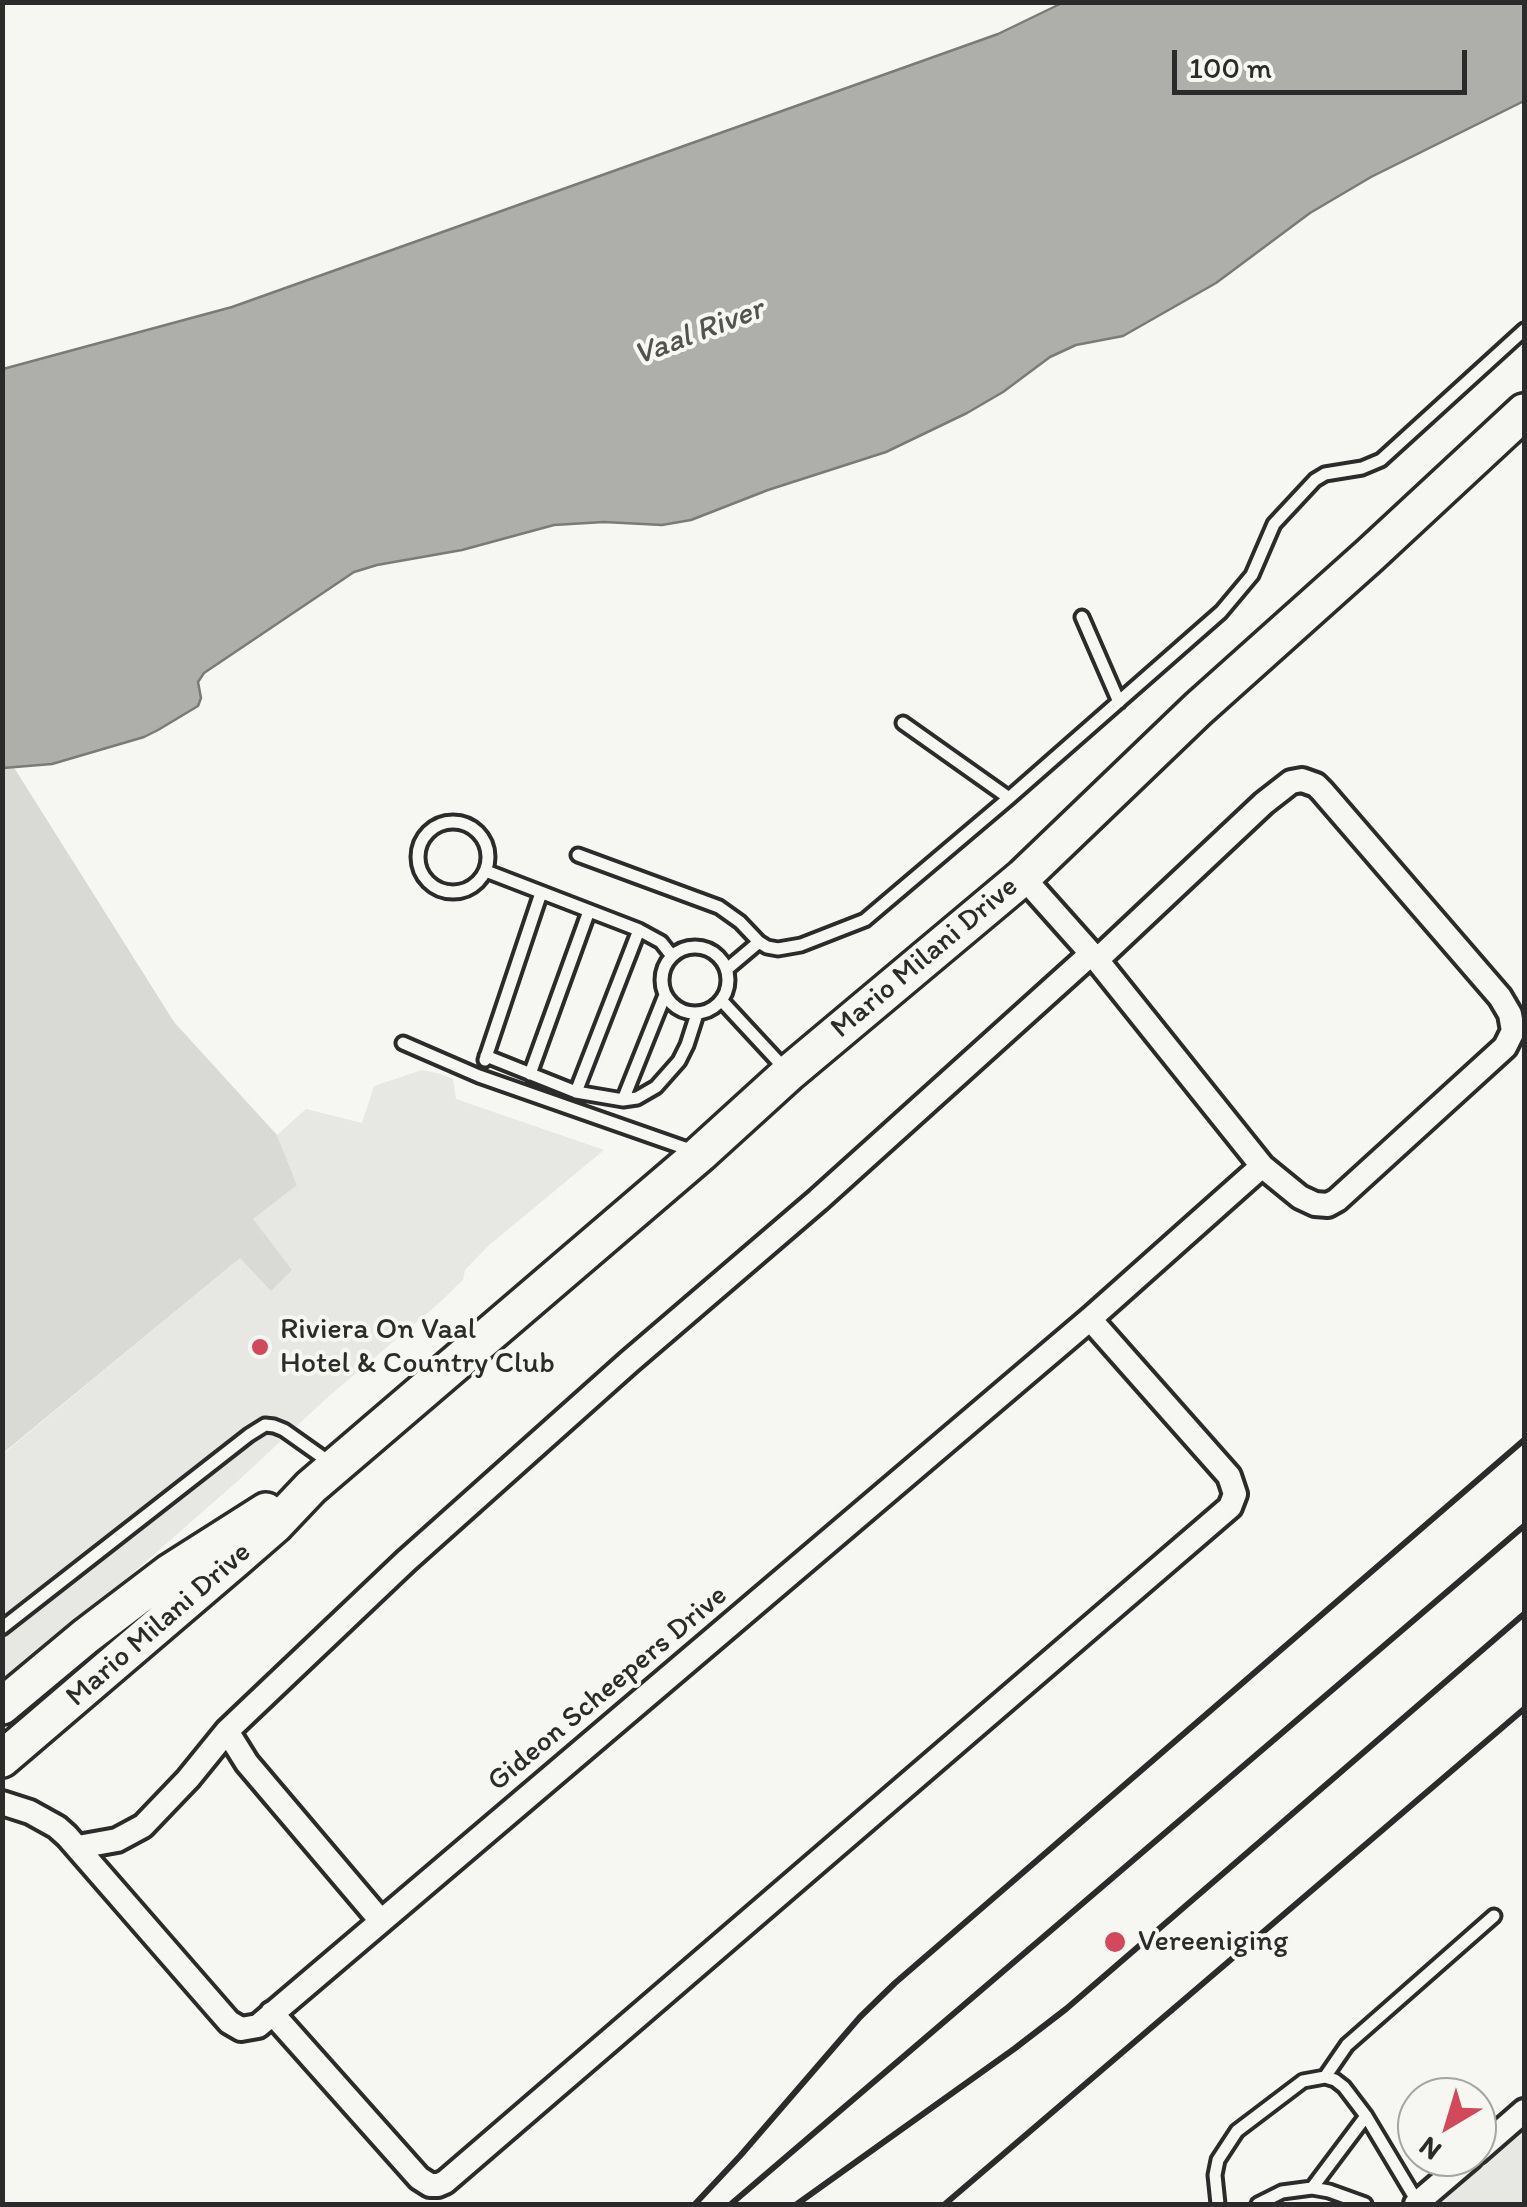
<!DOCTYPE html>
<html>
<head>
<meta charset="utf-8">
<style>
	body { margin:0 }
	#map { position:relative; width:1527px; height:2207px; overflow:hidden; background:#f6f6f2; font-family:Itim,sans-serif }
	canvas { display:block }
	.frame { position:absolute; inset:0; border:5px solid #2b2b2b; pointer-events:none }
	.north { position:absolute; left:1397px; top:2077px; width:100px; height:100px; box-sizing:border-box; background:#f6f6f2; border:2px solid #a5a5a2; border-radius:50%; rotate:218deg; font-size:28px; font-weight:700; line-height:40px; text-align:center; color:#2b2b2b }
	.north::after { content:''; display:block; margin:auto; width:35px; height:45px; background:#d1495b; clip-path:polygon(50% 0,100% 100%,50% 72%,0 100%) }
	.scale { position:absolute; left:1172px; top:50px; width:295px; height:45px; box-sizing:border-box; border:5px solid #2b2b2b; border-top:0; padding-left:12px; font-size:30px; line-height:35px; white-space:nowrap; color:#2b2b2b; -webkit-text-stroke:8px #f6f6f2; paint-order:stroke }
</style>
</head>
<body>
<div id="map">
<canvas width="1527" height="2207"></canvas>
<div class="frame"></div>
<div class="north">N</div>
<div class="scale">100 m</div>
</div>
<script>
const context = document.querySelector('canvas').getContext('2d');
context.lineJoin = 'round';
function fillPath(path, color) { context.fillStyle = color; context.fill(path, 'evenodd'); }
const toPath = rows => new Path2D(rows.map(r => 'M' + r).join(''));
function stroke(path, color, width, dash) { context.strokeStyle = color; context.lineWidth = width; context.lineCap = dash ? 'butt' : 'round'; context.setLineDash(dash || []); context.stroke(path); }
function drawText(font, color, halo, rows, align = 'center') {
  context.font = font + ' Itim,sans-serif'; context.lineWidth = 8; context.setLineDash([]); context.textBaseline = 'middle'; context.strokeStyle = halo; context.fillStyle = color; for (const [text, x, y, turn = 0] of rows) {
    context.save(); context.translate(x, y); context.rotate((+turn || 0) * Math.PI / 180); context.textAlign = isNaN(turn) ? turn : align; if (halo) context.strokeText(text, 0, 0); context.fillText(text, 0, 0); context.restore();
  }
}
fillPath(toPath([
	[422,1070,441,1074,453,1079,456,1099,604,1150,488,1246,465,1270,463,1280,438,1304,329,1396,240,1479,78,1621,3,1681,3,1454,241,1257,292,1271,252,1219,297,1185,277,1135,306,1109,362,1123,374,1086],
	[1524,2119,1524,2204,1423,2204]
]), '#e7e7e3');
fillPath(toPath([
	[13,766,174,1022,277,1135,297,1185,253,1219,292,1270,271,1291,240,1258,3,1453,2,768]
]), '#d9d9d5');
const water = toPath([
	[1062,3,1524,3,1524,101,1371,177,1310,213,1216,283,1123,336,1076,345,1050,357,1003,392,967,413,886,452,768,490,691,520,662,525,604,522,554,525,462,550,377,565,354,572,204,673,198,682,201,698,198,706,158,730,144,737,52,764,3,768,3,369,232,307,998,34,1062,3]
]);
fillPath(water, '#aeaeab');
stroke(water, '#7a7a78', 2.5);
const service = toPath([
	[1082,617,1119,702],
	[903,723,1009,798],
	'418 857a35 35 0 1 1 70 0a35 35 0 1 1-70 0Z',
	[578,855,719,907,740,922,759,942,767,947,778,949,801,945,865,920,1009,798,1221,612,1252,575,1274,524,1315,480,1325,474,1362,468,1381,460,1524,330],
	[486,871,639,930,661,942,672,956],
	'662 980a33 33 0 1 1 66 0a33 33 0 1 1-66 0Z',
	[727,969,759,942],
	[722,1001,786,1070],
	[403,1043,479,1076,696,1152],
	[486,1056,576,1092,623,1100,637,1098,656,1087,679,1061,687,1045,697,1014],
	[485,1060,541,893],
	[530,1074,589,911],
	[576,1092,639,930],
	[623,1100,665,995],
	[2,1628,249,1435,265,1425,274,1426,284,1430,332,1464],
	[1325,2077,1347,2045,1494,1916],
	[1312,2188,1366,2116],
	[1218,2204,1215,2175,1218,2160,1237,2131,1303,2081,1325,2077,1335,2080,1344,2087,1366,2116,1418,2203],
	[1258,2204,1282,2192,1312,2188,1329,2191,1365,2204]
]);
const minor = toPath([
	[1023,877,1097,960,1262,1166,1300,1197,1315,1204,1328,1205,1337,1200,1505,1047,1513,1031,1510,1014,1500,997,1322,791,1316,785,1302,780,1291,782,1264,803,1097,960],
	[227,1731,247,1763,381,1921],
	[2,1803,30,1812,57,1827,67,1836,229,2022,241,2029,258,2026,1090,1319,1262,1166],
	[78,1847,117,1840,143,1826,188,1779,227,1731,406,1561,629,1362,818,1200,1091,954],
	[272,2013,419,2178,430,2185,438,2185,445,2182,1230,1507,1235,1494,1229,1476,1090,1319],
	[1477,2152,1524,2111],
	[1416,2204,1471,2157]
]);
const primary = toPath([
	[2,1706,86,1636,170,1572,266,1511],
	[2,1759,236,1559,275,1525,311,1487,700,1154,789,1073,1023,877,1198,709,1370,555,1524,412]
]);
stroke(service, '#2b2b2b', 19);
stroke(minor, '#2b2b2b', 30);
stroke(primary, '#2b2b2b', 42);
stroke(service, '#f6f6f2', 11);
stroke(minor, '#f6f6f2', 22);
stroke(primary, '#f6f6f2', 35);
stroke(toPath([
	[695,2204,740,2156,860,2017,895,1983,1524,1440],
	[731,2204,1524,1526],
	[797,2204,1014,2049,1066,2009,1524,1614],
	[945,2204,1524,1709]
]), '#2b2b2b', 6);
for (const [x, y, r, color] of [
	[260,1347,10,"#d1495b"],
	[1115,1942,12,"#d1495b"]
]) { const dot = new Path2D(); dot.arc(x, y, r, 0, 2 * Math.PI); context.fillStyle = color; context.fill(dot); stroke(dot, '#f6f6f2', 4); }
drawText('30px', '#2b2b2b', '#f6f6f2', [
	["Mario Milani Drive",925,958,-40],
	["Mario Milani Drive",159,1625,-41],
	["Gideon Scheepers Drive",608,1689,-40]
]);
drawText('30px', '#2b2b2b', '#f6f6f2', [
	["Riviera On Vaal",280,1330],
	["Hotel & Country Club",280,1364],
	["Vereeniging",1138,1942]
], 'left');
drawText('italic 32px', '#525251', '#f6f6f2', [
	["Vaal River",699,333,-21]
]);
</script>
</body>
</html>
